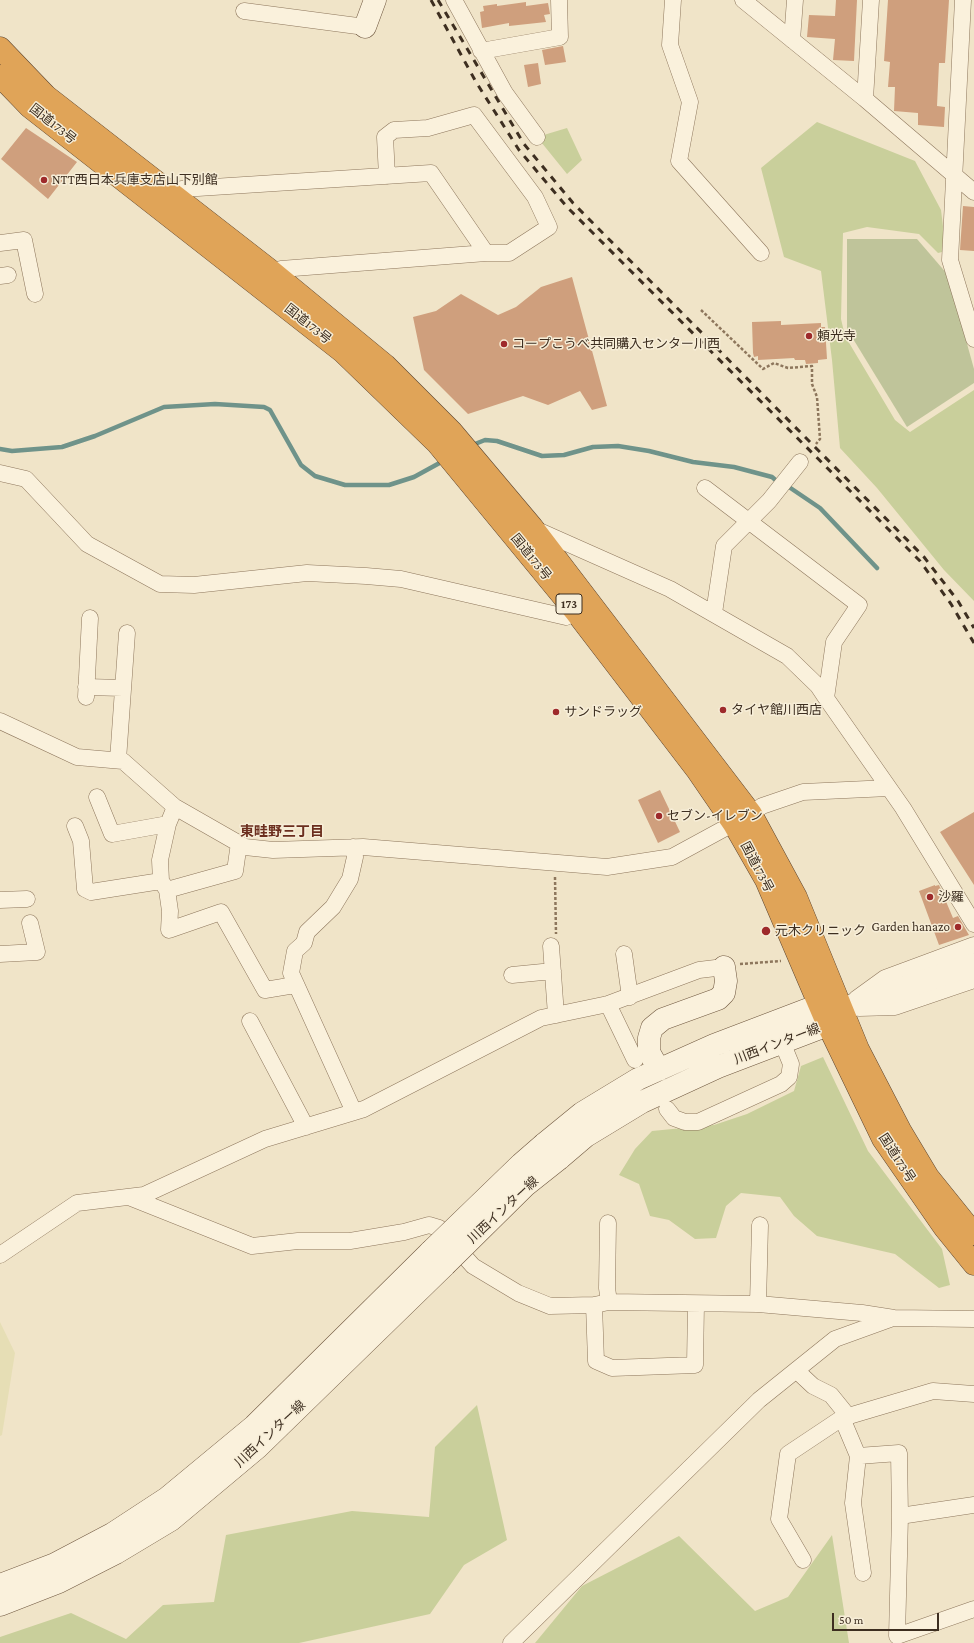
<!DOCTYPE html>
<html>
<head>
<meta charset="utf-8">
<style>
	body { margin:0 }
	#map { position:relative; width:974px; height:1643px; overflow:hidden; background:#f0e4c8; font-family:"Crimson Pro",serif }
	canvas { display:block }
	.scale { position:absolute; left:832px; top:1613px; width:107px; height:18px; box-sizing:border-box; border:2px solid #3d2e20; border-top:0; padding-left:5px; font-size:12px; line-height:14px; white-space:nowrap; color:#3d2e20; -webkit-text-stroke:3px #f7eed8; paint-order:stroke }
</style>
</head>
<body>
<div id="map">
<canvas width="974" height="1643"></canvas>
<div class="scale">50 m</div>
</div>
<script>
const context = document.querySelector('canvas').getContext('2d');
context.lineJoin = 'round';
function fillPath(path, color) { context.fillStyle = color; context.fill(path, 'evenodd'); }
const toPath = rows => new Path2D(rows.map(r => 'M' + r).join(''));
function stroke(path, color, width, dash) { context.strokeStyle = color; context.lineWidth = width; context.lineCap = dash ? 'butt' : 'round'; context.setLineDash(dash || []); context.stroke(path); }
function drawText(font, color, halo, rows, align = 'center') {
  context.font = font + ' "Crimson Pro","Noto Sans JP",serif'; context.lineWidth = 3; context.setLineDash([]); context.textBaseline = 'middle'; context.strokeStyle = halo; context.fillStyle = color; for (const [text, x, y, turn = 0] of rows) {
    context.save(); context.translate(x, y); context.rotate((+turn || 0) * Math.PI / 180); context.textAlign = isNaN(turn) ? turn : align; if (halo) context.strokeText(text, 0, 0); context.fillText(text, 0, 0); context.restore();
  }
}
fillPath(toPath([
	[0,1322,15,1353,2,1435,0,1436]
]), '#e6deb5');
fillPath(toPath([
	[817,122,915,161,941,210,946,251,938,253,919,234,867,227,843,233,841,319,845,336,895,420,910,432,974,390,974,601,944,570,877,488,840,448,832,360,821,271,784,257,761,168],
	[567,128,582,160,567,174,537,137],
	[823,1057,868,1151,942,1249,950,1285,939,1288,895,1254,817,1236,794,1216,780,1197,741,1193,726,1206,716,1238,695,1239,669,1220,650,1216,639,1184,619,1175,635,1149,652,1131,714,1125,747,1114,794,1091,801,1066],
	[477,1405,507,1540,464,1565,430,1614,299,1643,0,1643,0,1637,71,1613,126,1639,163,1605,214,1602,226,1535,352,1511,429,1517,435,1447],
	[832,1535,849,1643,535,1643,582,1586,679,1536,755,1611,788,1597]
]), '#c9cf9b');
fillPath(toPath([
	[847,239,917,239,948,275,974,369,974,383,907,427,847,329]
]), '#bfc49a');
stroke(toPath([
	[470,446,485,440,497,441,542,456,564,455,593,447,618,446,649,451,693,462,734,467,772,477,779,483],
	[0,449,12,451,62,447,95,436,164,407,215,404,264,407,270,410,301,465,315,476,345,485,389,485,414,477,445,460],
	[786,485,820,508,877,568]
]), '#6f938a', 4.5);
fillPath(toPath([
	[836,0,857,0,854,61,833,60,835,39,807,37,809,15,835,16],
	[888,0,949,0,945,63,939,63,937,106,945,107,944,127,918,125,918,113,894,111,895,87,888,87,890,62,884,61],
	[526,2,526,6,548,3,550,14,544,15,546,22,509,26,509,23,482,28,480,12,484,11,483,6,497,4,497,6],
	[563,46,566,62,545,65,542,50],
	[538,63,541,84,528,87,524,65],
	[26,128,77,162,48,199,1,159],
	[963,206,974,207,974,251,960,250],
	[572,277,607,406,592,410,580,391,548,405,523,396,468,414,424,370,413,317,436,311,461,294,498,315,516,307,541,287],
	[781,321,781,325,821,323,821,327,825,327,827,359,818,360,818,363,806,364,805,360,795,360,794,358,758,360,758,356,754,357,753,353,752,322],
	[660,790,680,832,658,843,638,800],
	[974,812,974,885,940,832],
	[935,885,935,886,939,885,953,918,958,916,969,935,939,945,919,891]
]), '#cf9f7d');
const street = toPath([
	[454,0,505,93,537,137],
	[673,0,670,45,690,102,679,161,761,253],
	[743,0,865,99,974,192],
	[963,0,950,260,974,339],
	[244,11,365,27],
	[792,40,795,0],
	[481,51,560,37,559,0],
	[865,99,871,0],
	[387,176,385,137,394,130,428,128,474,115,535,197,549,227,509,253,486,253],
	[171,192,182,189,431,173,486,253,281,269,271,271],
	[0,243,24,240,35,294],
	[0,276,8,275],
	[0,473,26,479,87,544,160,584,194,585,307,573,366,576,401,579,566,617,584,608],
	[705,488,859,605,834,642,826,698],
	[535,529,670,589,787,656,818,686,826,698,903,808,974,924],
	[714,613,724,546,769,501,800,462],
	[86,687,123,688],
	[86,697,90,618],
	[0,721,77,757,123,761,175,807,245,847,273,850,363,847,607,867,672,857,751,814,762,806,803,792,889,788],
	[118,760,127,633],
	[97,797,112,834,168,824],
	[175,807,168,824,160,860,161,881,167,890,170,911,169,930,221,912,265,990,295,985],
	[75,826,81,841,85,889,91,892,161,881],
	[353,847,355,857,350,879,333,907,307,932,304,943,295,951,291,973,354,1112],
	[167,890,235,871,239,843],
	[0,900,27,899],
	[551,946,556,1015],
	[0,954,37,952,30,923],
	[624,954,630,997],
	[512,975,553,971],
	[856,999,885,978,974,945],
	[608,1004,635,1060],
	[859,1008,895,1007,974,980],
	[250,1021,306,1127],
	[667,1109,674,1118,685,1122,698,1122,781,1084,789,1077,791,1064,782,1042],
	[129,1197,252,1246,298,1241,350,1241,404,1232,429,1225,439,1228,473,1266,518,1293,550,1306,594,1305,609,1302,758,1304,862,1313,894,1318,974,1319],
	[608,1223,607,1288,609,1302],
	[0,1255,77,1203,144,1195,265,1139,364,1109,541,1018,608,1004,699,970,724,967],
	[758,1304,760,1225],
	[594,1305,596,1361,612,1368,695,1365,696,1304],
	[797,1371,813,1386,831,1395,848,1416],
	[974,1394,933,1391,842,1418,858,1456,899,1453,900,1516,897,1636,974,1609],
	[858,1456,853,1503,863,1573],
	[900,1516,974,1505],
	[803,1560,779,1519,788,1454,842,1418],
	[511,1643,759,1400,835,1339,893,1318]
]);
const secondary = toPath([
	[365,27,375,0],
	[659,1070,649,1052,649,1038,652,1028,663,1019,718,999,724,993,726,981,724,967],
	[544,1144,582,1113,638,1079,714,1045,819,1005,838,1009],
	[559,1159,586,1136,642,1102,718,1067,828,1025,842,1009,974,964],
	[0,1585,55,1564,112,1534,167,1498,254,1426,431,1251],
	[0,1605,59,1582,116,1553,171,1520,257,1448,445,1265]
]);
const highway = toPath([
	[0,48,46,96,271,271,385,365,452,432,532,527,751,814,796,897,858,1049,901,1132,928,1177,974,1234],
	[0,76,30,107,343,352,437,443,576,612,697,770,734,824,766,880,828,1025,883,1139,944,1227,974,1264]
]);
stroke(street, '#8d765c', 17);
stroke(secondary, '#6f573f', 23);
stroke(highway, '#5b4430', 23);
stroke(toPath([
	[701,310,763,369,774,363,788,368,812,366,812,384,817,397,820,439,816,444],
	[555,877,556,934],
	[740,964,781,961]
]), '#8d765c', 2.5, [3, 2]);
stroke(street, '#faf1dc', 16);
stroke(secondary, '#faf1dc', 22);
stroke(highway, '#e0a458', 22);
stroke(toPath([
	[431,0,476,82,519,150,567,207,920,561,951,604,974,643],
	[438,0,524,144,573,203,924,557,958,601,974,628]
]), '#3d2e20', 3, [7, 7]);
const secondaryBridge = toPath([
	[431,1251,521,1164,544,1144],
	[445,1265,525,1186,559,1159]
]);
stroke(secondaryBridge, '#6f573f', 23, []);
stroke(secondaryBridge, '#faf1dc', 22);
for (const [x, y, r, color] of [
	[44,180,4,"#9e2a2b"],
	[809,336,4,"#9e2a2b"],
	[504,344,4,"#9e2a2b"],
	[723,710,4,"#9e2a2b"],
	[556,712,4,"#9e2a2b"],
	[659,816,4,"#9e2a2b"],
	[930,897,4,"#9e2a2b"],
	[958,927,4,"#9e2a2b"],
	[766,931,5,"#9e2a2b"]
]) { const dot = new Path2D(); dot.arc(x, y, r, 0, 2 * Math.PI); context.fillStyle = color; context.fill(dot); stroke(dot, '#f7eed8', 1.5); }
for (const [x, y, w] of [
	[569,604,26]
]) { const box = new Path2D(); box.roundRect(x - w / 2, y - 10, w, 20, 3); context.fillStyle = '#f7eed8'; context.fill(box); stroke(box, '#3d2e20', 1); }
drawText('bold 12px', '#3d2e20', null, [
	["173",569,604]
]);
drawText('13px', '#3d2e20', '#f7eed8', [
	["国道173号",53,124,38],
	["国道173号",308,324,38],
	["国道173号",531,557,51],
	["国道173号",757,867,62],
	["川西インター線",777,1044,-21],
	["国道173号",897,1158,57],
	["川西インター線",503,1210,-43],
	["川西インター線",270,1434,-43]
]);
drawText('13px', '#3d2e20', '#f7eed8', [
	["NTT西日本兵庫支店山下別館",52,180],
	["頼光寺",817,336],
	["コープこうべ共同購入センター川西",512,344],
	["タイヤ館川西店",731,710],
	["サンドラッグ",564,712],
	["セブン-イレブン",667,816],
	["沙羅",938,897],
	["Garden hanazo",950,927,"right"],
	["元木クリニック",775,931]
], 'left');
drawText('bold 14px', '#6b2e1e', '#f7eed8', [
	["東畦野三丁目",282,832]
]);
</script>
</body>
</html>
